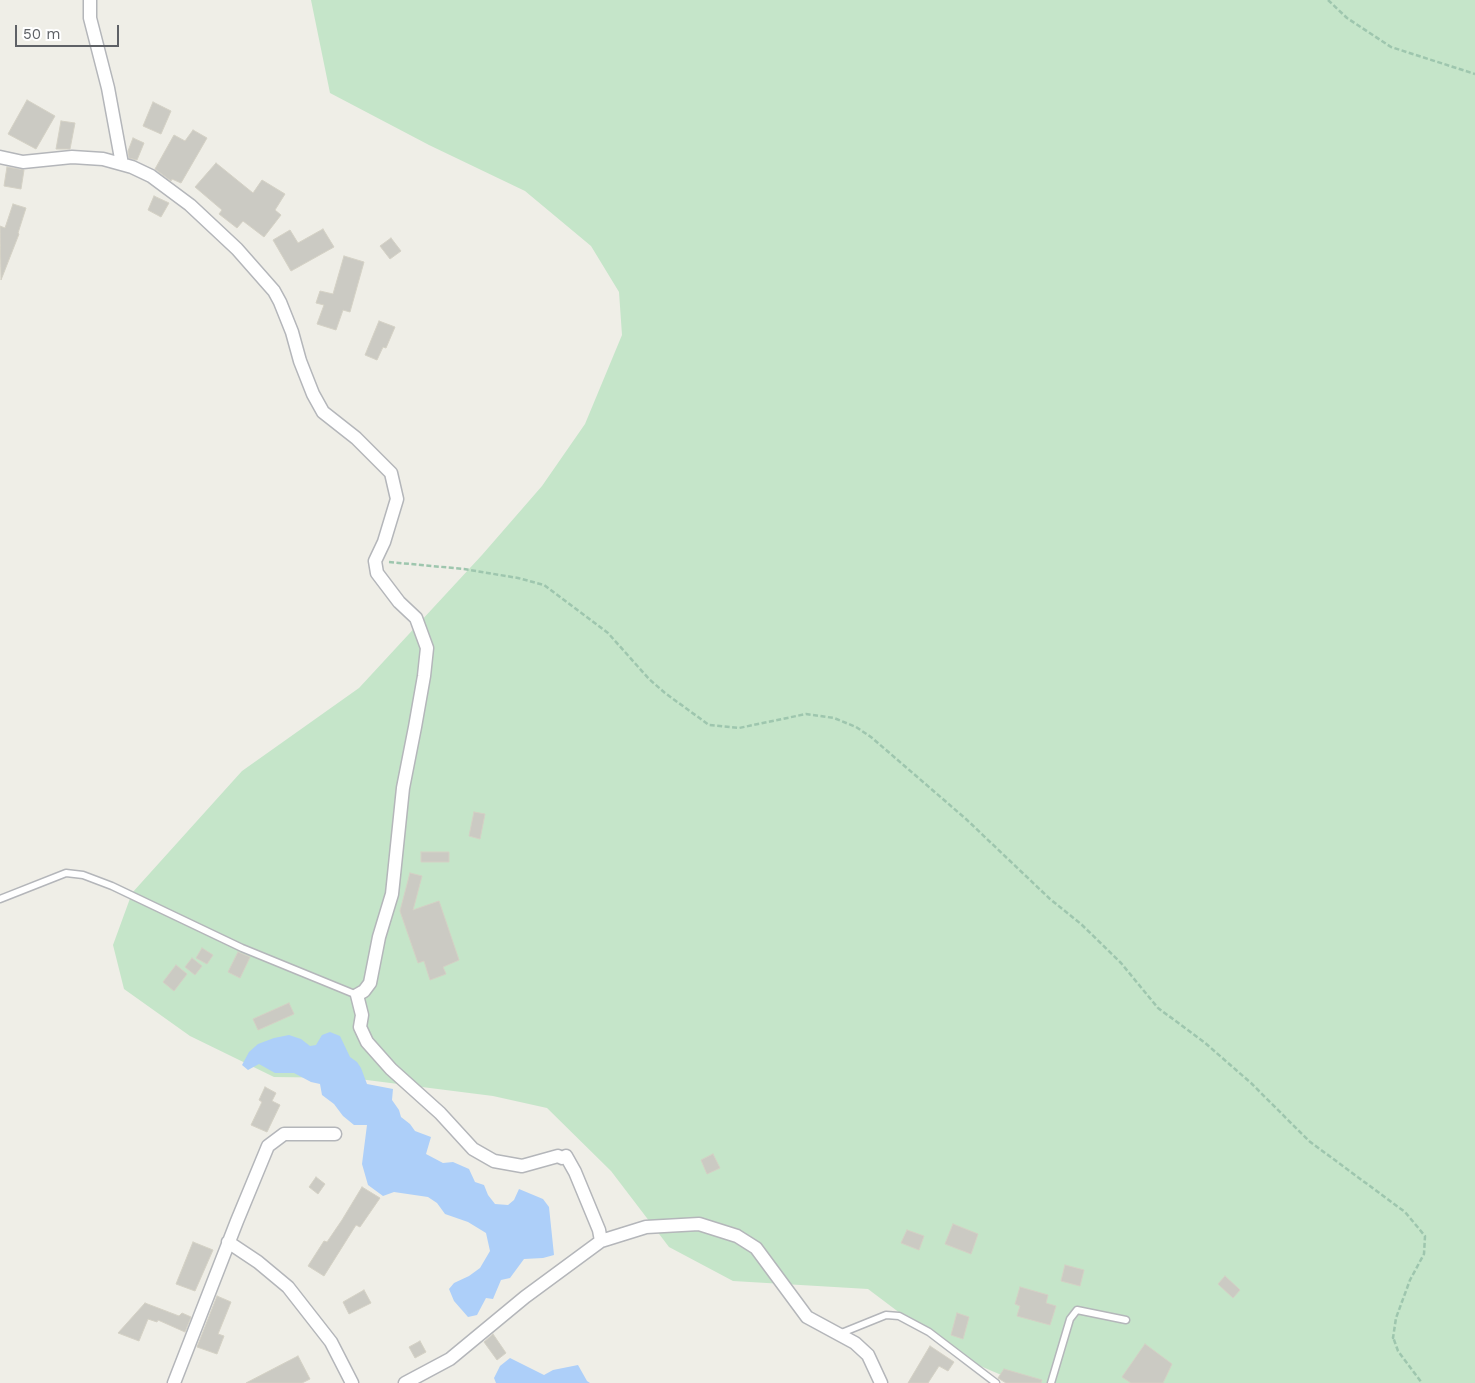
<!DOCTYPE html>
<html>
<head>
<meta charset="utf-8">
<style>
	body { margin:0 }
	#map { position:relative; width:1475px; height:1383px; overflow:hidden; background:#efeee7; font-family:"Work Sans",sans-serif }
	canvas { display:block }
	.scale { position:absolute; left:15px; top:25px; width:104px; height:22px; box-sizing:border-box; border:2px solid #5e6166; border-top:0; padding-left:6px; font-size:15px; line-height:18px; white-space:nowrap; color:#5e6166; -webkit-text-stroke:4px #fff; paint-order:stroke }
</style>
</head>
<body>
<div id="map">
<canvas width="1475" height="1383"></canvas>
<div class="scale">50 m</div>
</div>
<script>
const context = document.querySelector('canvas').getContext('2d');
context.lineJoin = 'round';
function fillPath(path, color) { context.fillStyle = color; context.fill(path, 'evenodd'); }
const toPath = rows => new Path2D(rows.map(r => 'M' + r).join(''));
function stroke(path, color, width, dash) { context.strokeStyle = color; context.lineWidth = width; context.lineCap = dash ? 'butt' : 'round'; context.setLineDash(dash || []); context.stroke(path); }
fillPath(toPath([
	[311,0,1475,0,1475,1383,1020,1383,957,1356,868,1289,733,1281,669,1247,611,1171,547,1108,493,1096,351,1078,274,1077,190,1036,124,989,113,945,132,893,242,771,359,688,482,555,542,486,585,424,622,335,619,292,591,246,525,191,429,145,330,93]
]), '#c5e5c9');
fillPath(toPath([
	[330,1032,340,1036,350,1057,357,1062,361,1068,367,1084,393,1089,392,1100,399,1110,401,1117,410,1124,415,1131,431,1137,426,1154,443,1163,453,1162,469,1169,475,1182,484,1185,488,1195,495,1204,508,1205,514,1200,519,1189,543,1199,549,1207,554,1255,543,1258,524,1259,510,1278,501,1280,493,1299,486,1298,477,1315,468,1317,454,1301,449,1289,454,1283,469,1276,480,1268,490,1251,486,1233,468,1222,445,1214,437,1203,428,1197,394,1192,383,1196,368,1185,362,1164,367,1125,354,1125,343,1116,334,1104,322,1095,320,1084,311,1082,294,1073,275,1073,259,1064,248,1070,242,1065,249,1052,258,1044,274,1038,289,1035,301,1039,310,1046,316,1045,322,1035],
	[510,1358,544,1375,553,1370,578,1365,587,1381,590,1383,496,1383,494,1378,500,1366]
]), '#adcff9');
const building = toPath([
	[27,100,55,116,36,149,8,134,27,100],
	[153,102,171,111,161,134,143,126,153,102],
	[61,121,75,123,70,149,56,149,61,121],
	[193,130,207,138,181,183,172,179,171,181,155,169,174,135,185,141,193,130],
	[133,138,144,143,137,160,129,158,128,151,133,138],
	[216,163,253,193,262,180,285,194,275,210,281,215,264,237,243,221,237,228,219,214,222,210,195,187,216,163],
	[7,167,24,170,21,189,4,186,7,167],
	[154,196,169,203,161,217,148,210,154,196],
	[13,204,26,208,18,233,19,234,1,280,0,226,5,228,13,204],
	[323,229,334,247,291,271,273,240,290,230,298,243,323,229],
	[391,238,401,251,390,259,380,246,391,238],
	[344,256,364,262,350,312,343,310,336,330,317,324,324,305,316,303,320,291,333,294,344,256],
	[379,321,395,327,386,348,383,347,377,360,365,355,379,321],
	[474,812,485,814,480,839,469,836,474,812],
	[421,852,449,852,449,862,421,862,421,852],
	[410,873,422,876,413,910,439,901,459,960,443,967,446,974,430,980,424,961,418,963,400,911,410,873],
	[202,948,213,955,207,964,196,958,202,948],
	[238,952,250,957,240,978,228,972,238,952],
	[192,958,202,966,195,975,185,967,192,958],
	[176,965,187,974,174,991,163,982,176,965],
	[289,1003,294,1014,258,1030,253,1019,289,1003],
	[265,1087,276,1093,272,1101,280,1105,267,1132,251,1125,262,1102,259,1100,265,1087],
	[713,1154,720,1168,707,1174,701,1160,713,1154],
	[316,1177,325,1184,318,1194,309,1187,316,1177],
	[362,1187,380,1198,360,1227,356,1225,324,1276,308,1266,324,1241,327,1242,342,1220,362,1187],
	[953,1224,978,1234,971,1254,945,1244,953,1224],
	[907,1230,924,1236,919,1250,901,1243,907,1230],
	[193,1242,213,1250,195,1291,176,1284,193,1242],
	[1065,1265,1084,1270,1080,1286,1061,1281,1065,1265],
	[1225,1276,1240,1290,1233,1298,1218,1284,1225,1276],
	[1020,1287,1048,1295,1046,1303,1056,1306,1050,1325,1017,1316,1020,1306,1015,1304,1020,1287],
	[364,1290,371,1303,349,1314,343,1302,364,1290],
	[217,1296,231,1302,218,1334,224,1336,217,1354,197,1347,217,1296],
	[145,1303,179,1316,182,1313,191,1317,185,1332,158,1320,157,1322,148,1319,139,1341,118,1333,145,1303],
	[957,1313,969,1317,963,1339,951,1335,957,1313],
	[493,1334,506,1353,497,1360,484,1342,493,1334],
	[420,1341,426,1352,415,1358,409,1347,420,1341],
	[1145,1344,1172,1364,1163,1383,1131,1383,1122,1377,1145,1344],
	[930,1346,954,1362,948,1371,939,1366,928,1383,908,1383,930,1346],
	[298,1356,310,1379,302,1383,246,1383,298,1356],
	[1004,1369,1042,1380,1041,1383,1006,1383,998,1378,1004,1369]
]);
fillPath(building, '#cbcac3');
stroke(building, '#d4d1c5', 1);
const service = toPath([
	[0,899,66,873,83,875,112,886,242,948,357,995],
	[839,1334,886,1315,899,1316,929,1332,996,1383],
	[1051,1383,1070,1319,1077,1310,1126,1320]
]);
const minor = toPath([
	[90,0,90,18,108,88,122,164],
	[0,157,23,162,72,157,103,159,132,167,151,176,190,205,237,249,274,291,280,302,292,332,300,361,313,394,323,412,356,438,391,473,397,499,384,542,375,561,377,573,399,602,416,618,427,648,424,676,415,727,403,788,392,894,379,937,370,983,364,991,357,995,362,1015,360,1027,367,1042,391,1069,440,1113,473,1149,494,1161,522,1166,558,1156,562,1158,566,1156,575,1172,599,1230,601,1241],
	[228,1242,258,1262,288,1287,331,1342,352,1383],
	[174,1383,237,1221,268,1146,284,1134,335,1134],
	[405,1383,450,1359,525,1297,601,1241,646,1227,699,1224,737,1236,756,1248,807,1317,855,1343,868,1355,881,1383]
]);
stroke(service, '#b4b6ba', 9);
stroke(minor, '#b4b6ba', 15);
stroke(toPath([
	[1328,0,1347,18,1391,47,1475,74],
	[389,562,464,569,518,578,544,585,608,633,649,679,665,693,709,725,739,728,806,714,834,718,856,727,871,737,966,819,1050,899,1081,924,1121,963,1158,1008,1204,1042,1251,1083,1309,1141,1405,1212,1425,1236,1424,1254,1410,1280,1396,1318,1393,1338,1393,1337,1398,1351,1422,1383]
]), '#9ec6ae', 2.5, [5, 2.5]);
stroke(service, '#fff', 6);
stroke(minor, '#fff', 12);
</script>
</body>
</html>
